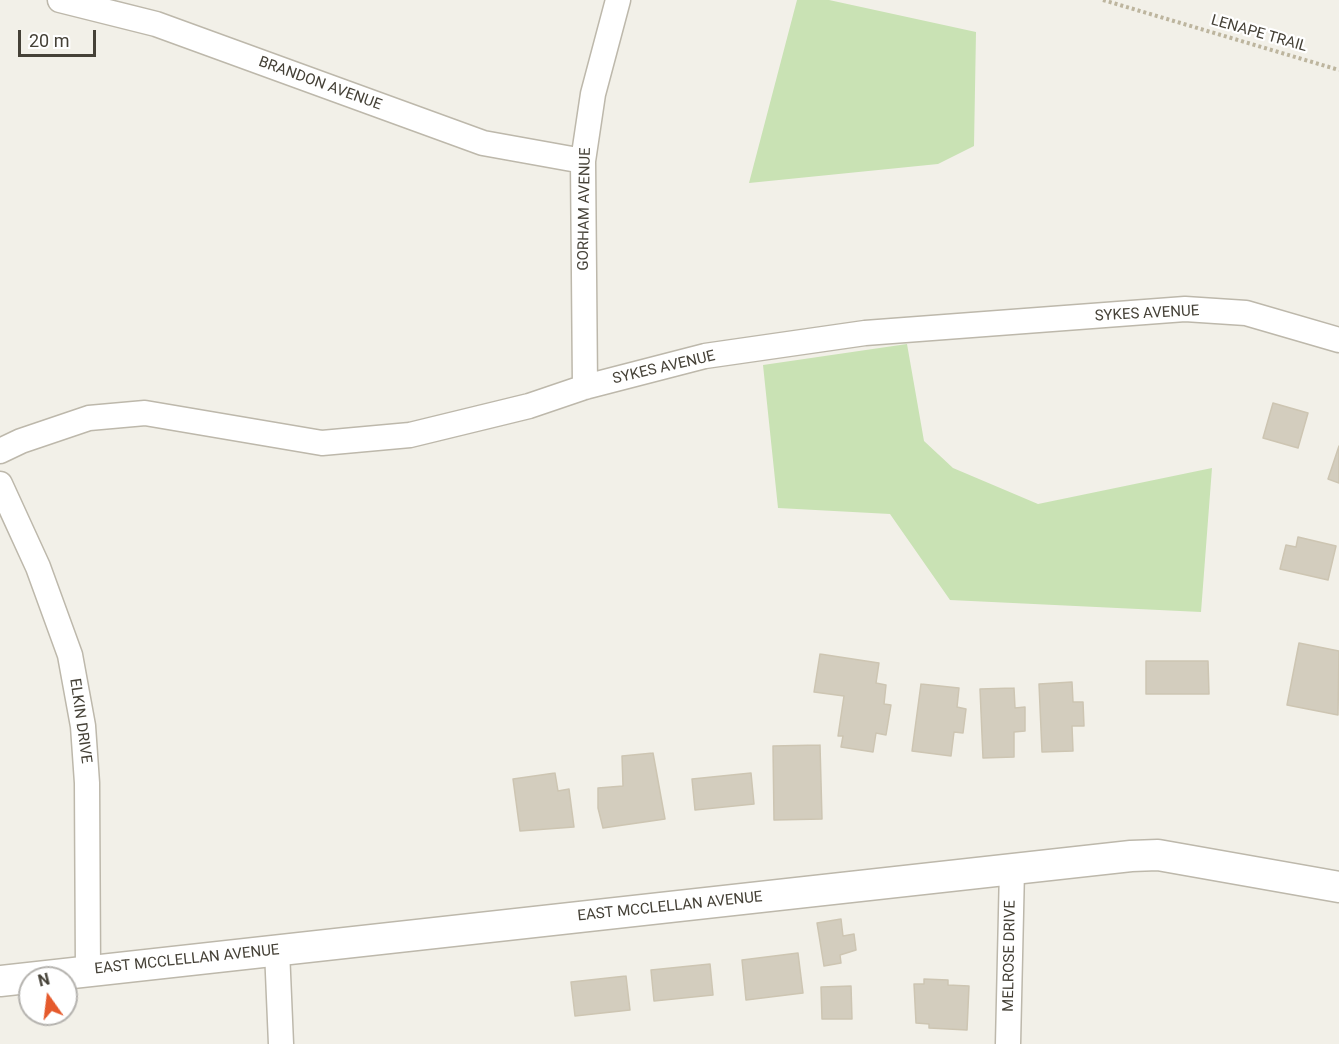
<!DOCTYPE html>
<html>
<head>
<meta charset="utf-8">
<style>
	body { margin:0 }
	#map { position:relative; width:1339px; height:1044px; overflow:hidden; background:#f2f0e8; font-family:Roboto,sans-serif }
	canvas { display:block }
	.north { position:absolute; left:18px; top:966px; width:60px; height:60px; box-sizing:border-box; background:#fff; border:2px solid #b5b3af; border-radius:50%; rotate:346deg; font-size:16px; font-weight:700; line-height:24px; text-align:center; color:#454137 }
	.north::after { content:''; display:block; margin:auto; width:21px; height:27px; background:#e55a2c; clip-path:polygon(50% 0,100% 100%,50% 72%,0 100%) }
	.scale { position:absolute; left:18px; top:30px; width:78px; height:27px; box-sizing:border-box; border:3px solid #454137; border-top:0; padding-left:8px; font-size:18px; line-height:21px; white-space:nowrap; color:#454137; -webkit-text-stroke:4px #fff; paint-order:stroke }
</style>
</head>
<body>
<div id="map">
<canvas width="1339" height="1044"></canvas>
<div class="north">N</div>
<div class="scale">20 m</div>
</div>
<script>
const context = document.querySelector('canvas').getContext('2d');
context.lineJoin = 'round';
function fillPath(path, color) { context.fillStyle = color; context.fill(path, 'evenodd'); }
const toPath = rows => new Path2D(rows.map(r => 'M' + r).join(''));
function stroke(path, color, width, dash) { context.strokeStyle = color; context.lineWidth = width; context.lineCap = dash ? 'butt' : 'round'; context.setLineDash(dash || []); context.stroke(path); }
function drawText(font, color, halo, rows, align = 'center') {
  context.font = font + ' Roboto,sans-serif'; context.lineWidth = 4.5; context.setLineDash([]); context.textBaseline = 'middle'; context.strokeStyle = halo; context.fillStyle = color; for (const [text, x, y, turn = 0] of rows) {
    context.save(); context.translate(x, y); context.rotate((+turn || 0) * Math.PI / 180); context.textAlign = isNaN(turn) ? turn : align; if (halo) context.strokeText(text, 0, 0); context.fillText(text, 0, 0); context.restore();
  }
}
fillPath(toPath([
	[797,0,829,0,976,32,974,146,938,164,749,183],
	[907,344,924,441,953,468,1038,504,1212,468,1201,612,950,600,890,514,778,508,763,365]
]), '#c9e2b4');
const building = toPath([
	[1273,403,1308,413,1298,448,1263,438,1273,403],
	[1339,446,1339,483,1328,479,1339,446],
	[1298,537,1336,546,1328,580,1280,569,1286,545,1296,547,1298,537],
	[1299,643,1339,651,1338,715,1287,705,1299,643],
	[820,654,879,663,876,683,886,685,884,704,891,705,886,735,876,733,873,752,841,747,843,736,838,736,844,696,814,692,820,654],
	[1146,661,1208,661,1209,694,1146,694,1146,661],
	[1072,682,1073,702,1083,702,1084,726,1072,726,1073,751,1042,752,1039,684,1072,682],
	[921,684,959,688,957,707,966,709,963,733,954,732,951,756,912,751,921,684],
	[1014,688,1015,708,1025,707,1025,731,1014,732,1014,757,983,758,980,689,1014,688],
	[820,745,822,819,774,820,773,746,820,745],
	[653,753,665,819,603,828,598,808,598,788,623,786,622,756,653,753],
	[555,773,558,791,569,789,574,827,520,831,513,779,555,773],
	[751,773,754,804,695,810,692,779,751,773],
	[841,919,843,936,854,934,856,950,840,955,841,963,824,966,817,923,841,919],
	[798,953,803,993,746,1000,742,960,798,953],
	[710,964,713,995,654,1001,651,970,710,964],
	[626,976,630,1010,575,1016,571,982,626,976],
	[924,979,948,980,948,985,969,986,967,1030,929,1028,929,1024,916,1023,914,984,924,984,924,979],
	[851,986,852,1019,822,1019,821,987,851,986]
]);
fillPath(building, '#d3cdbe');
stroke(building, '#cdc5b2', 1.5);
const minor = toPath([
	[60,0,156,24,483,143,583,161],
	[585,387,583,161,593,94,618,0],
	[0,451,21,441,89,418,145,413,322,443,410,435,529,406,585,387,705,356,865,333,1185,309,1246,313,1339,340],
	[0,484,38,567,70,655,83,726,87,783,88,971],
	[277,950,281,1044],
	[1008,1044,1012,869]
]);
const tertiary = toPath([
	[0,981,1131,856,1158,855,1339,887]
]);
stroke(minor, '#bdb8ab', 27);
stroke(tertiary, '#bdb8ab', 33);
stroke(toPath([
	[1103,0,1339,70]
]), '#bdb59e', 4, [3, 3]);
stroke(minor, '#fff', 24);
stroke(tertiary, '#fff', 30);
drawText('15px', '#454137', '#fff', [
	["LENAPE TRAIL",1259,34,16],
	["BRANDON AVENUE",320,84,20],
	["GORHAM AVENUE",585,209,-89],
	["SYKES AVENUE",1147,314,-3],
	["SYKES AVENUE",664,368,-13],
	["ELKIN DRIVE",80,721,82],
	["EAST MCCLELLAN AVENUE",670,907,-6],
	["MELROSE DRIVE",1010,956,-89],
	["EAST MCCLELLAN AVENUE",187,960,-6]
]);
</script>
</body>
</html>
